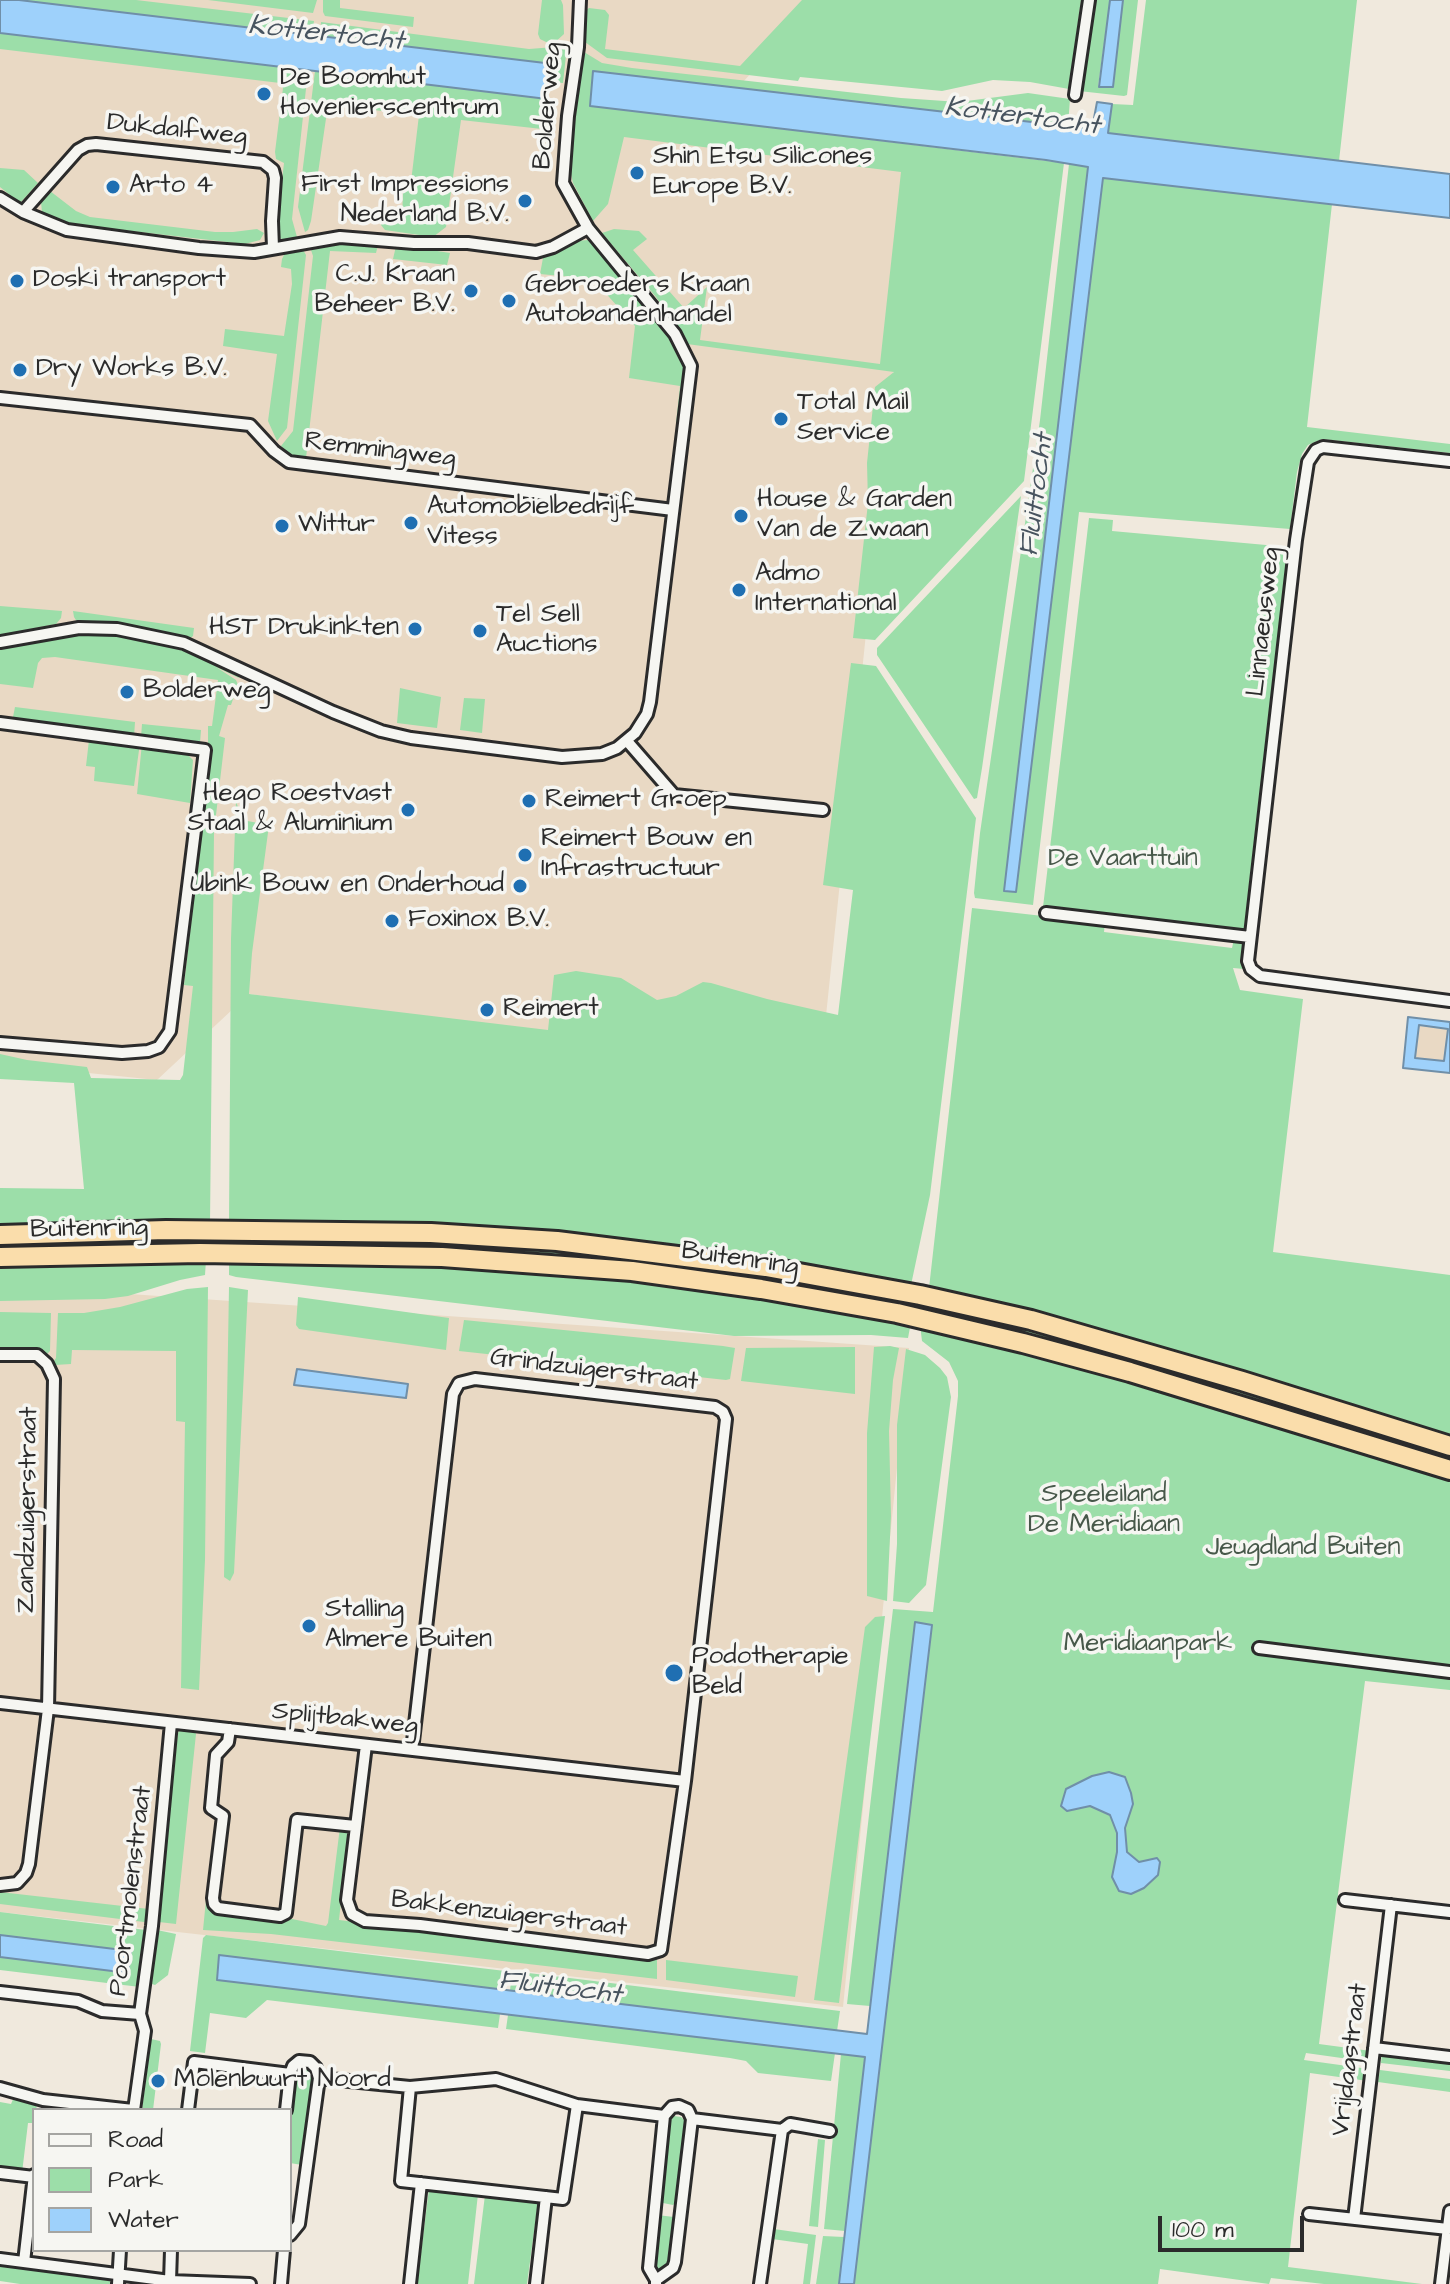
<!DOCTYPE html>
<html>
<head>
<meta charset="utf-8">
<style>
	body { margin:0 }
	#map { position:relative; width:1450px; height:2284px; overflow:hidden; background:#f0e9dd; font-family:"Architects Daughter",sans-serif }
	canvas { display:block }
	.legend { position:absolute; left:32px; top:2108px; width:260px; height:144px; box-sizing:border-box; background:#f6f6f2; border:2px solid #a5a5a2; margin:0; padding:10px 14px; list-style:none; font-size:24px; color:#2b2b2b }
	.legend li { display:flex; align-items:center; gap:16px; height:40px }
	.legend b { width:40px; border:2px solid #a5a5a2 }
	.scale { position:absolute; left:1158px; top:2216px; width:146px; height:36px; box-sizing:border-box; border:4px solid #2b2b2b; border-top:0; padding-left:10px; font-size:24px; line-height:28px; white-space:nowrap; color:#2b2b2b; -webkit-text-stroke:6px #f6f6f2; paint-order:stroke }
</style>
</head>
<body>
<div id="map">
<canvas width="1450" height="2284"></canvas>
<ul class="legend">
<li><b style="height:10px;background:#f6f6f2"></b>Road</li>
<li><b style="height:22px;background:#9cdea9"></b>Park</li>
<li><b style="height:22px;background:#9ed1fb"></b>Water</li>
</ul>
<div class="scale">100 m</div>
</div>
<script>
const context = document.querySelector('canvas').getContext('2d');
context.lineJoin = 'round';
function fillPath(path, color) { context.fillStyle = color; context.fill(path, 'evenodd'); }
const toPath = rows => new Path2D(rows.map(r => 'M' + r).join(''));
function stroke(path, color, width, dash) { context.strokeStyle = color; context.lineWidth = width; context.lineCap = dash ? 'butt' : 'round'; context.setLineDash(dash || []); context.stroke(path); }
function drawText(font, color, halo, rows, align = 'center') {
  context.font = font + ' "Architects Daughter",sans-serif'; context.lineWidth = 7; context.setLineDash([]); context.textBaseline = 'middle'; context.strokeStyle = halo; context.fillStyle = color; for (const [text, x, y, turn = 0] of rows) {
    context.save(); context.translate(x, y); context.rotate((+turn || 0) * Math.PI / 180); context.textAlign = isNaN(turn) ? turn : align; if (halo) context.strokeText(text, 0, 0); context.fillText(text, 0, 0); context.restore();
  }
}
fillPath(toPath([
	[0,0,817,0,725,102,919,127,820,1073,249,994,157,1080,0,1064],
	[1419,1025,1448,1029,1444,1062,1415,1058],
	[0,1285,909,1348,843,2007,0,1912]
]), '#e9d9c4');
fillPath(toPath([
	[19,0,136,0,314,21,312,35],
	[208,0,317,0,313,13],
	[323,0,340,0,340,8,414,17,413,27,325,16,323,12],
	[542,0,561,0,563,5,564,34,552,45,540,39,538,34],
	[802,0,1081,0,1069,89,1030,82,993,80,942,91,800,77,798,81,607,58,585,42,583,37,585,11,589,8,605,10,609,15,605,49,740,66],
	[1091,0,1110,0,1098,87,1112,87,1122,0,1138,0,1127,95,1124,96,1079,91],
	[1146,0,1357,0,1339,161,1108,133,1112,104,1133,105],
	[321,22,529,49,567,46,563,83,548,82,550,65,545,63,320,36],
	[0,33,308,70,292,219,297,237,286,240,279,238,276,231,284,163,276,159,275,152,283,88,280,83,0,49],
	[584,52,602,63,632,68,901,98,959,102,1028,93,1070,99,1068,126,593,71,590,106,1064,163,1024,481,875,640,853,638,868,503,867,463,875,387,894,372,687,344,656,297,602,233,614,229,639,231,647,239,633,250,684,308,707,287,700,340,880,364,901,172,624,137,608,204,593,221,573,183,569,166],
	[315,71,547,99,542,129,461,120,446,227,433,237,385,230,381,225,382,221,402,222,403,190,405,182,411,182,419,115,328,105,311,221,308,230,305,232,298,207],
	[1069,164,1088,167,1005,891,1016,892,1103,177,1332,204,1307,427,1450,444,1450,453,1322,439,1308,445,1302,454,1297,472,1290,529,1079,512,1033,905,975,898,974,893,980,833,1040,420],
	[0,168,24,170,38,183,20,203,0,187],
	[50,191,76,211,90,217,215,232,233,232,257,229,264,233,260,240,245,244,69,224,48,217,42,212,41,202],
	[340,240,378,245,376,253,330,251,306,458,293,457,281,446,293,431,313,256,310,247],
	[588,240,598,248,671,334,684,361,687,380,683,424,676,423,680,386,629,378,635,326,593,279,540,274,543,258,575,241],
	[399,245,450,253,447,265,393,259,396,246],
	[302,248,306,255,305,264,287,428,277,441,268,421,277,354,223,346,225,329,284,336,292,284,291,269,281,267,282,259,285,253],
	[1021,496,982,768,977,798,974,799,877,655,877,648],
	[1089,518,1113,520,1112,531,1288,547,1244,930,1237,932,1043,907],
	[0,606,62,611,61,618,56,624,0,635],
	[73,611,194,628,193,636,188,640,129,626,79,625,74,617],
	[92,633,112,633,185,649,236,672,239,678,216,667,236,680,238,685,231,705,228,705,219,736,225,738,214,832,210,1223,0,1225,0,1188,84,1189,74,1083,0,1079,0,1054,27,1060,87,1067,91,1078,180,1080,183,1075,193,986,184,985,208,773,208,726,212,726,218,680,55,657,42,658,38,663,33,688,0,684,0,644,70,634],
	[851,663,876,666,976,818,930,1195,911,1285,799,1263,717,1251,549,1231,372,1223,229,1223,231,939,236,801,242,820,269,825,252,953,249,994,548,1030,554,975,576,971,621,978,657,1000,676,996,703,982,711,983,767,999,838,1015,853,890,823,885],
	[400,688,441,697,437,728,397,723],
	[464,698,485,699,482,733,460,730],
	[15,707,135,722,134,737,12,722],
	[142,724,201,730,200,743,141,737],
	[89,740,140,743,134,786,94,781,95,767,86,766],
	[142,743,182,749,193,760,190,803,137,794],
	[972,908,1105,923,1104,932,1232,948,1234,939,1243,940,1246,945,1244,969,1233,968,1240,990,1303,999,1273,1252,1450,1275,1450,1439,929,1288],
	[229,1235,360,1235,619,1252,909,1297,907,1308,678,1270,507,1252,316,1246,229,1246],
	[206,1238,206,1248,0,1251,0,1240],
	[229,1258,325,1258,672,1282,911,1322,908,1338,871,1335,734,1336,236,1277,229,1275],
	[206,1260,205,1275,180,1280,128,1296,105,1299,0,1301,0,1262],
	[208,1287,205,1560,199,1690,181,1688,185,1422,176,1421,176,1351,72,1350,71,1364,55,1365,54,1361,56,1358,58,1313,84,1313,120,1307,187,1289],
	[229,1287,248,1290,234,1573,230,1581,224,1577],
	[298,1297,449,1318,446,1350,299,1329,296,1325],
	[922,1300,1032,1325,1450,1450,1450,1464,920,1313],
	[0,1312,51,1313,50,1351,47,1354,34,1347,0,1347],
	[464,1320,723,1346,735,1348,730,1379,726,1380,459,1351],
	[920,1325,1014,1345,1450,1477,1450,1690,1365,1681,1319,2044,1371,2051,1370,2062,1306,2053,1304,2060,1369,2069,1368,2081,1310,2073,1288,2267,1422,2284,1324,2284,1271,2278,1269,2284,1160,2269,1158,2284,854,2284,932,1626,915,1623,870,2006,847,2004,893,1609,933,1612,958,1396,958,1381,949,1362,922,1341],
	[890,1346,899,1348,893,1380,889,1431,891,1516,887,1601,867,1596,867,1433,874,1347],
	[855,1347,855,1394,741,1381,746,1348],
	[906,1349,925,1355,940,1368,947,1377,951,1397,926,1585,909,1603,893,1601,897,1544,897,1425],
	[885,1616,839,2003,814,2000,865,1627,875,1617],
	[181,1728,193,1729,196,1734,176,1924,159,1922,158,1919,178,1733],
	[340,1827,349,1828,339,1920,657,1958,657,1979,271,1934,203,1930,206,1900,211,1900,219,1911,292,1919,326,1926,328,1923],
	[0,1892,149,1909,149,1919,144,1922,0,1904],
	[0,1912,146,1930,140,1987,0,1970,0,1957,127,1973,131,1951,0,1935],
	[157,1930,176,1934,168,1975,155,1985,152,1984],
	[206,1935,505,1971,503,1990,220,1955,217,1980,500,2014,498,2028,267,2000,246,2018,210,2013,205,2053,190,2051,203,1938],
	[666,1960,798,1976,795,1997,666,1980],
	[512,1971,840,2011,837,2031,510,1991],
	[508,2015,835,2053,831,2081,758,2073,746,2061,730,2058,506,2029],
	[151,2039,160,2041,161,2044,153,2110,142,2110],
	[1382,2053,1450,2062,1450,2071,1381,2063],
	[841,2054,866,2057,845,2231,824,2229],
	[304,2066,312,2073,302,2165,290,2163,290,2111,294,2078,298,2067],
	[1380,2070,1450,2079,1450,2092,1378,2082],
	[14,2097,30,2100,37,2107,34,2110,34,2123,28,2123,22,2173,0,2170,0,2102,11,2104],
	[674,2116,681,2117,685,2121,676,2202,673,2205,658,2202,668,2122],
	[818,2139,825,2140,818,2227,809,2226],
	[429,2189,478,2194,468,2284,417,2284],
	[485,2195,538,2202,527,2284,474,2284],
	[657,2215,674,2217,667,2267,663,2271,651,2265],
	[774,2229,816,2235,810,2284,803,2284,808,2244,772,2239],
	[823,2236,844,2237,839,2284,816,2284],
	[0,2264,111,2278,110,2284,20,2284,0,2281]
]), '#9cdea9');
const water = toPath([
	[0,0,19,0,545,63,550,65,547,99,0,33,0,0],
	[1110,0,1123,0,1113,87,1099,87,1110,0],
	[593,71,1092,129,1097,102,1112,104,1108,133,1450,174,1450,218,1103,178,1016,892,1004,891,1088,167,1046,160,590,106,593,71],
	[1408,1017,1450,1022,1450,1073,1403,1068,1408,1017],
	[1419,1025,1448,1029,1444,1061,1415,1058,1419,1025],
	[297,1369,408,1384,406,1398,294,1385,297,1369],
	[915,1622,932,1625,854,2284,839,2284,865,2057,217,1980,219,1955,867,2034,915,1622],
	[1109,1772,1125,1777,1131,1793,1133,1804,1125,1828,1127,1852,1139,1862,1157,1858,1160,1862,1158,1875,1144,1888,1131,1894,1119,1891,1112,1877,1117,1852,1117,1833,1110,1815,1090,1806,1067,1811,1061,1806,1066,1789,1092,1776,1109,1772],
	[0,1935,131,1951,128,1973,0,1957,0,1935]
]);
fillPath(water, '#9ed1fb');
stroke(water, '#708fa8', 2);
const street = toPath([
	[1075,95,1089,0],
	[0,198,23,212,67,230,199,248,254,252,340,237,414,243,468,243,536,252,553,247,588,228],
	[23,212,78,150,87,145,96,144,263,162,273,170,275,178,272,221,273,248],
	[0,398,250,425,274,451,289,462,673,510],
	[1450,461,1323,447,1316,450,1308,462,1296,540,1248,961,1251,969,1260,976,1450,1001],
	[0,642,79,628,117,629,184,643,333,712,381,731,411,738,562,757,602,754,617,748,635,733,647,714,650,702,691,366,675,334,588,228,563,183,568,116,578,47,580,0],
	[0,723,205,750,170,1031,159,1047,148,1051,122,1053,0,1043],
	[627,741,674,795,823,810],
	[1046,913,1250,937],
	[0,1355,37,1355,47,1364,54,1379,48,1709,29,1864,26,1873,17,1883,0,1885],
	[1259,1648,1450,1672],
	[0,1703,685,1781],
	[230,1729,228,1742,216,1755,211,1808,223,1816,213,1898,214,1904,218,1908,280,1916,286,1913,297,1820,355,1826],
	[366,1745,347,1900,352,1914,365,1921,420,1925,648,1954,661,1950,685,1781,726,1419,723,1412,715,1407,475,1379,459,1383,453,1394,412,1750],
	[1345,1900,1450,1912],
	[0,1992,78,2001,102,2011,140,2014],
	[1374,2048,1450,2057],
	[410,2087,401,2181,563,2199,577,2105],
	[0,2088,43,2100,133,2110],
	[134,2110,145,2031,140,2014,152,1926,171,1723],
	[188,2110,194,2062,290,2074,293,2066,299,2061,310,2062,316,2068,319,2078,410,2087,496,2079,577,2105,664,2116,672,2107,679,2106,688,2110,692,2119,782,2130,790,2124,830,2131],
	[286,2110,290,2074],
	[0,2173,34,2177],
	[1309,2214,1448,2229],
	[1354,2219,1391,1905],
	[290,2235,299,2224,319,2078],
	[0,2259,170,2281,250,2284],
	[24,2262,34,2175],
	[656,2280,673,2268,675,2262,692,2119],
	[170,2281,171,2250],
	[118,2284,120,2250],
	[281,2284,284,2250],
	[410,2284,421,2183],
	[536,2284,546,2197],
	[656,2284,656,2280,649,2268,664,2116],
	[760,2284,782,2130],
	[1441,2284,1450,2211]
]);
const highway = toPath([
	[0,1235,166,1230,431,1233,557,1241,766,1267,920,1295,1031,1320,1242,1381,1450,1446],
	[0,1257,200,1253,442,1257,632,1271,761,1289,897,1313,1023,1343,1130,1372,1450,1470]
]);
stroke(street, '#2b2b2b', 16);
stroke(highway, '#2b2b2b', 24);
stroke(street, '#f6f6f2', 10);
stroke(highway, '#faddab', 18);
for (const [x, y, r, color] of [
	[264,94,8,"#1f6fb2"],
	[637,173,8,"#1f6fb2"],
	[113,187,8,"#1f6fb2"],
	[525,201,8,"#1f6fb2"],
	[17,281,8,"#1f6fb2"],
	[471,291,8,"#1f6fb2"],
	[509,301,8,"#1f6fb2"],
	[20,370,8,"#1f6fb2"],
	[781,419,8,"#1f6fb2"],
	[741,516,8,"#1f6fb2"],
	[411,523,8,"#1f6fb2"],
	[282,526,8,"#1f6fb2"],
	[739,590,8,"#1f6fb2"],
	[415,629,8,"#1f6fb2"],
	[480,631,8,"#1f6fb2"],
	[127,692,8,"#1f6fb2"],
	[529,801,8,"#1f6fb2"],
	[408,810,8,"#1f6fb2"],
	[525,855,8,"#1f6fb2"],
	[520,886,8,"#1f6fb2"],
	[392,921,8,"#1f6fb2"],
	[487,1010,8,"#1f6fb2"],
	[309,1626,8,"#1f6fb2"],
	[674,1673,10,"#1f6fb2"],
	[158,2081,8,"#1f6fb2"]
]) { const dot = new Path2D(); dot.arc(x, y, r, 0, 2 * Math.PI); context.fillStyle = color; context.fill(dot); stroke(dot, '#f6f6f2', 3); }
drawText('26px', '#2b2b2b', '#f6f6f2', [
	["De Boomhut",280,79],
	["Hovenierscentrum",280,109],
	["Shin Etsu Silicones",653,158],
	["Europe B.V.",653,188],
	["First Impressions",509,186,"right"],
	["Nederland B.V.",509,216,"right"],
	["Arto 4",129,187],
	["C.J. Kraan",455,276,"right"],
	["Beheer B.V.",455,306,"right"],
	["Doski transport",33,281],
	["Gebroeders Kraan",525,286],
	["Autobandenhandel",525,316],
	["Dry Works B.V.",36,370],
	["Total Mail",797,404],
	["Service",797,434],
	["House & Garden",757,501],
	["Van de Zwaan",757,531],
	["Automobielbedrijf",427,508],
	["Vitess",427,538],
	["Wittur",298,526],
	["Admo",755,575],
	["International",755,605],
	["Tel Sell",496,616],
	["Auctions",496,646],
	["HST Drukinkten",399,629,"right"],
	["Bolderweg",143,692],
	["Hego Roestvast",392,795,"right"],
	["Staal & Aluminium",392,825,"right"],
	["Reimert Groep",545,801],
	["Reimert Bouw en",541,840],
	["Infrastructuur",541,870],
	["Ubink Bouw en Onderhoud",504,886,"right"],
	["Foxinox B.V.",408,921],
	["Reimert",503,1010],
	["Stalling",325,1611],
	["Almere Buiten",325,1641],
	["Podotherapie",692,1658],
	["Beld",692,1688],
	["Molenbuurt Noord",174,2081]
], 'left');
drawText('26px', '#2b2b2b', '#f6f6f2', [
	["Bolderweg",549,106,-85],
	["Dukdalfweg",177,131,6],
	["Remmingweg",380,451,7],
	["Linnaeusweg",1265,622,-84],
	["Buitenring",89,1230,-1],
	["Buitenring",740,1260,8],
	["Grindzuigerstraat",594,1371,7],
	["Zandzuigerstraat",29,1510,-89],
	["Splijtbakweg",345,1720,6],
	["Poortmolenstraat",132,1891,-83],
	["Bakkenzuigerstraat",509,1915,7],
	["Vrijdagstraat",1351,2060,-83]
]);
drawText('26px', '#47584a', '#f6f6f2', [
	["De Vaarttuin",1123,860],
	["Speeleiland",1104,1496],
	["De Meridiaan",1104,1526],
	["Jeugdland Buiten",1303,1549],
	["Meridiaanpark",1148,1645]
]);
drawText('italic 28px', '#48545f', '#f6f6f2', [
	["Kottertocht",326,35,6],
	["Kottertocht",1022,118,7],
	["Fluittocht",1038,495,-83],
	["Fluittocht",560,1989,7]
]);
</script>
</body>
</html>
